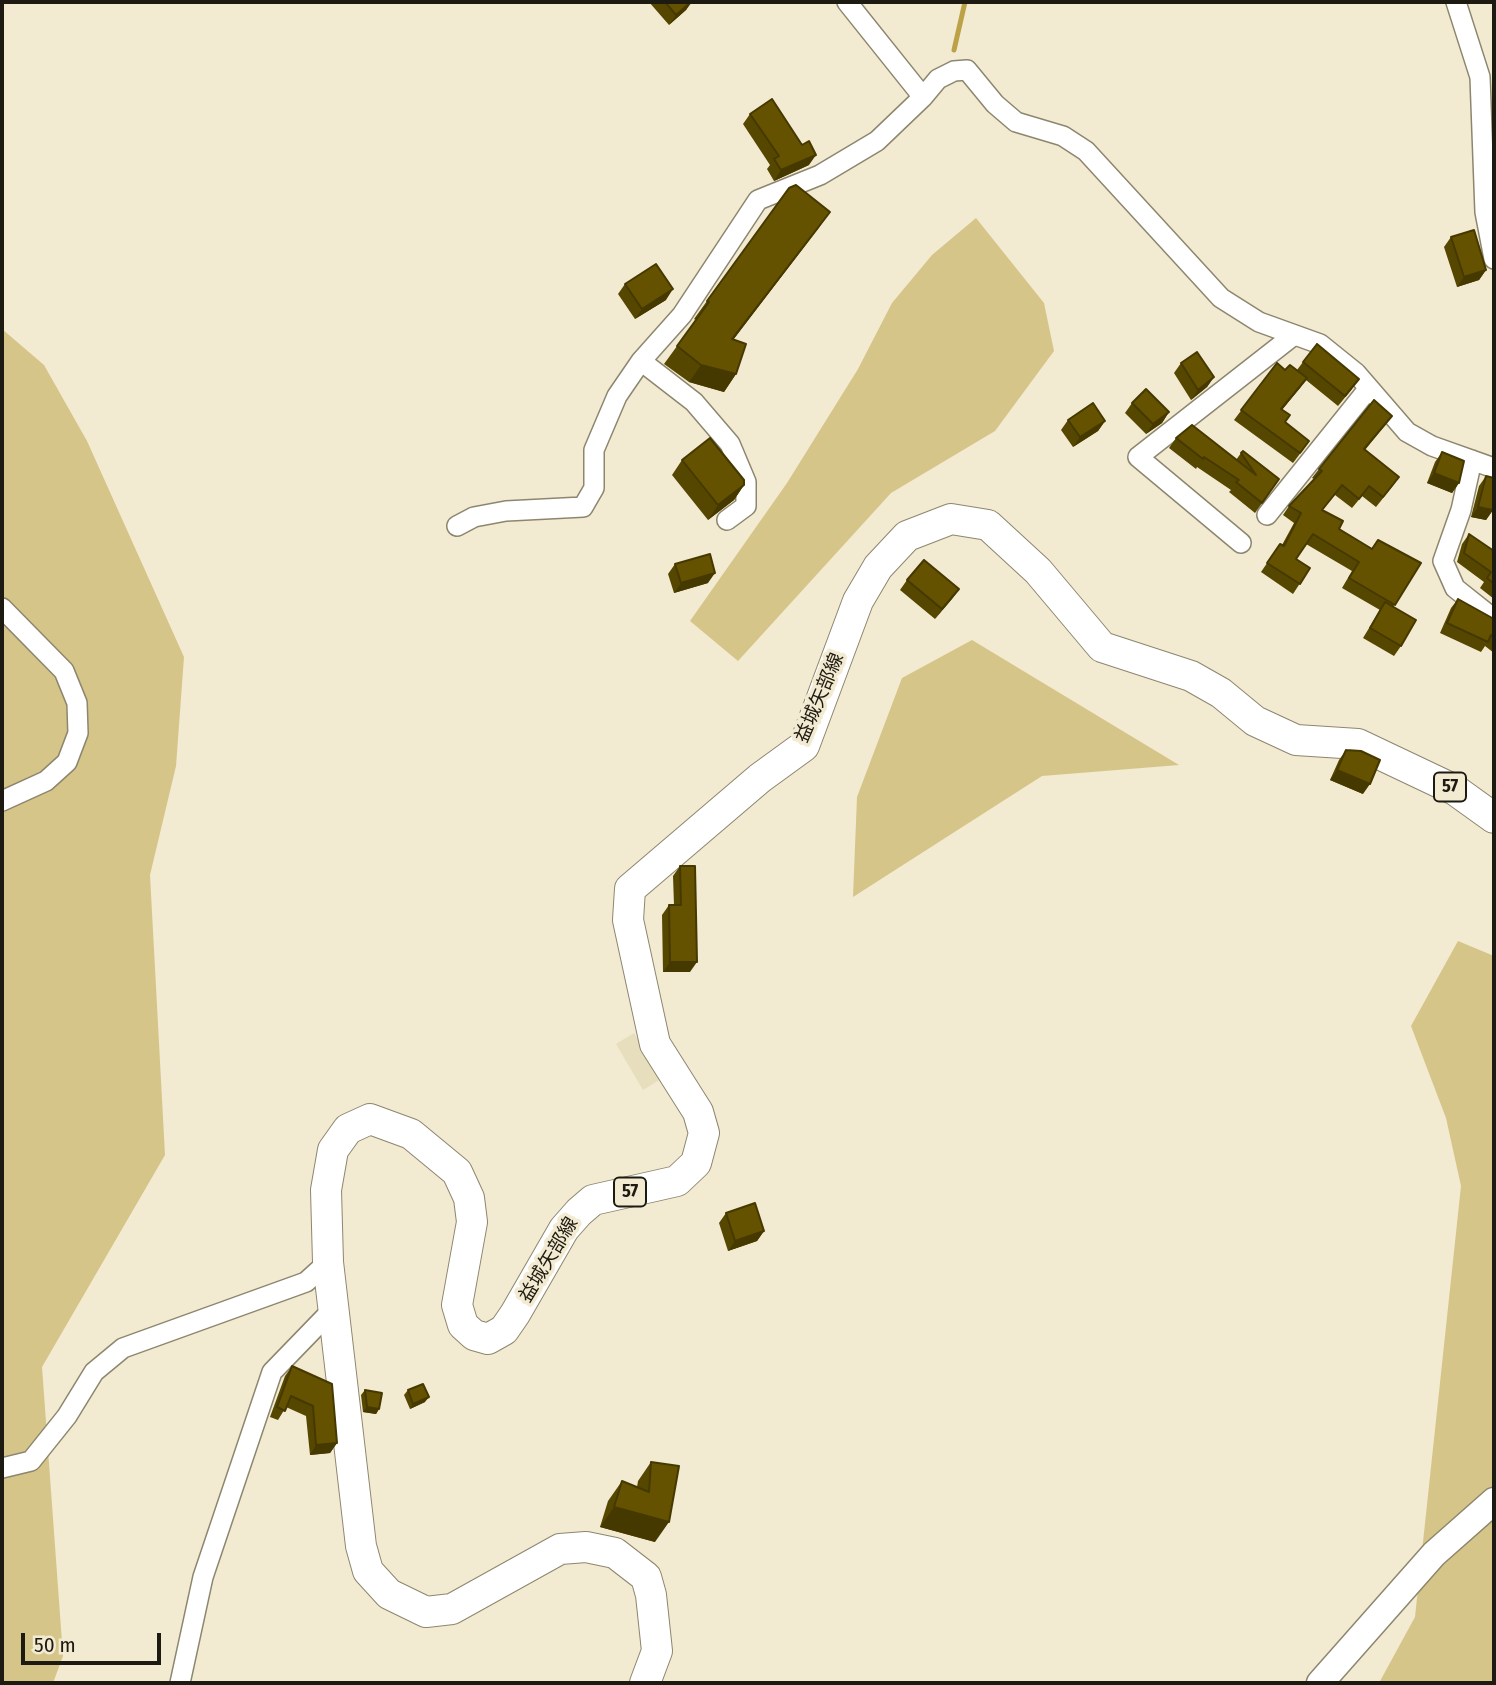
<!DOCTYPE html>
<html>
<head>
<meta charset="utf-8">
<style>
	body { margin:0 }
	#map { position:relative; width:1496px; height:1685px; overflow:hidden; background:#f2ead1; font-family:"Fira Sans Condensed",sans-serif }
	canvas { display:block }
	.frame { position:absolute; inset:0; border:4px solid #1d1a11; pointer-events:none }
	.scale { position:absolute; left:21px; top:1633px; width:140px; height:32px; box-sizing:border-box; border:4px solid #1d1a11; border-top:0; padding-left:9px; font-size:21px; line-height:24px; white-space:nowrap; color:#1d1a11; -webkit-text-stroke:5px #f2ead1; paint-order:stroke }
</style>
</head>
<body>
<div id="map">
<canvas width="1496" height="1685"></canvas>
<div class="frame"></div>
<div class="scale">50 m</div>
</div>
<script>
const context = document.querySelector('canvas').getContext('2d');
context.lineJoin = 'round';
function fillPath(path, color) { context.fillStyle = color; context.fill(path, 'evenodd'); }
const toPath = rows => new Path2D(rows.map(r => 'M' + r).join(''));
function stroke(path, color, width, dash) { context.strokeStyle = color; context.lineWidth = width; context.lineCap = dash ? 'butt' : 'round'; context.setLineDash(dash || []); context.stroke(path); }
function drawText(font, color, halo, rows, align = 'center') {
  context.font = font + ' "Fira Sans Condensed","Noto Sans JP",sans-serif'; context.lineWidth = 7; context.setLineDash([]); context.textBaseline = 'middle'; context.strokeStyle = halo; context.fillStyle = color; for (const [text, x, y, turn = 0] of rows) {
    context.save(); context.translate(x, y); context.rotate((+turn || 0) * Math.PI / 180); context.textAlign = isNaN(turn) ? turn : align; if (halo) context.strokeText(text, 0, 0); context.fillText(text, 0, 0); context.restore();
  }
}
fillPath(toPath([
	[634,1033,661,1079,643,1090,616,1044]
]), '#e7debd');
fillPath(toPath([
	[976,218,1044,303,1054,351,995,431,891,493,738,661,690,621,787,483,858,369,892,303,932,255],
	[2,329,44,365,87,441,184,657,176,766,150,875,165,1155,42,1367,63,1656,53,1683,2,1683],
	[972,640,1179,765,1042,776,853,897,857,797,902,678],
	[1458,941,1494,956,1494,1683,1379,1683,1415,1617,1461,1186,1446,1118,1411,1026]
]), '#d6c588');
stroke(toPath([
	[954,50,965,2]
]), '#bba246', 5);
const street = toPath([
	[847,2,923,97,938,79,954,71,967,70,995,104,1016,122,1063,136,1086,151,1221,298,1259,322,1320,344,1356,373,1407,432,1432,446,1494,468],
	[1456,2,1480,77,1485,212,1494,259],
	[641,361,694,402,730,444,746,482,746,506,727,520],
	[1472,460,1461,510,1443,561,1455,588,1494,619],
	[1267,515,1369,388],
	[457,526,474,517,506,511,583,507,594,488,594,450,617,396,641,361,682,315,758,200,820,175,877,141,923,97],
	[1241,543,1138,457,1294,335],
	[2,608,64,671,77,703,78,733,67,762,46,781,2,801],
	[2,1468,31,1461,67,1416,94,1372,123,1348,306,1282,328,1262],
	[180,1683,203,1577,272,1372,334,1308]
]);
const secondary = toPath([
	[1320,1683,1434,1554,1494,1501]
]);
const primary = toPath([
	[645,1683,657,1651,651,1595,646,1577,615,1553,586,1547,560,1549,452,1609,426,1612,389,1594,368,1571,361,1546,328,1262,326,1190,333,1150,348,1129,370,1119,411,1134,457,1172,469,1198,472,1222,457,1305,463,1325,474,1335,488,1339,504,1330,515,1314,564,1229,579,1212,593,1200,677,1181,696,1163,704,1133,698,1112,655,1044,628,920,630,889,760,778,804,746,858,601,878,567,907,536,951,519,988,525,1038,571,1102,647,1191,676,1221,693,1255,721,1296,740,1358,744,1455,790,1494,818]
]);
stroke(street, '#8d866f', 22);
stroke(secondary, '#8d866f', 29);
stroke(primary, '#8d866f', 32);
stroke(street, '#fff', 19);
stroke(secondary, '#fff', 26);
stroke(primary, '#fff', 30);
fillPath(toPath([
	[649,2,692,2,686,10,669,25],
	[750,114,809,165,774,181,767,169,770,165,743,124],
	[830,212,733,340,736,374,724,392,689,382,664,364,696,320,694,319,707,301],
	[1451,237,1486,270,1479,280,1457,287,1444,247],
	[625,284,666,300,635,319,618,294],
	[1303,362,1352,389,1338,406,1306,380,1282,410,1285,422,1302,451,1293,463,1234,420,1277,363,1285,370,1297,370],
	[1181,363,1214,377,1207,387,1191,400,1174,373],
	[1132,403,1169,412,1162,423,1146,434,1125,413],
	[1068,420,1105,421,1098,431,1073,447,1061,430],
	[1385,425,1365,450,1399,477,1392,487,1376,507,1362,496,1352,508,1335,495,1322,510,1339,529,1372,549,1421,563,1393,607,1401,646,1394,656,1363,638,1380,610,1342,588,1352,571,1306,544,1296,559,1310,568,1293,594,1261,572,1280,544,1282,545,1294,523,1283,515,1289,506,1314,479,1312,478,1319,469],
	[1176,438,1236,460,1241,453,1279,479,1255,513,1229,492,1231,490,1197,467,1196,469,1169,448],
	[1442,452,1459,483,1452,493,1427,483,1435,462],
	[682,460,744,485,734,500,708,520,672,475],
	[1486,476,1493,510,1486,520,1471,517,1479,486],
	[1469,534,1494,551,1494,599,1480,588,1484,582,1457,562,1462,544],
	[675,564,708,583,674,593,668,574],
	[907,580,959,589,935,619,900,590],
	[1458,599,1494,619,1494,653,1485,646,1481,652,1440,633,1451,608],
	[1346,750,1363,794,1330,780,1339,760],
	[680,866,690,972,663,972,662,915,669,905,674,905,673,876],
	[726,1213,764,1231,757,1241,728,1251,719,1223],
	[292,1366,337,1443,330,1453,310,1455,306,1416,286,1407,278,1420,270,1417,285,1376],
	[365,1390,379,1409,376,1414,363,1412,361,1395],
	[408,1390,425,1402,410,1409,404,1395],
	[651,1462,655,1542,600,1527,608,1501,622,1481,637,1487,638,1481]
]), '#564700');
fillPath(toPath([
	[691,2,686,10,669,25,676,15],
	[816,155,809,165,774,181,781,170],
	[830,212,818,229,720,357,732,339],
	[1486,270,1479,280,1457,287,1464,277],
	[673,289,666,300,635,319,642,309],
	[701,365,736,374,724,392,689,382],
	[1214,377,1207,387,1191,400,1198,390],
	[1307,378,1300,388,1274,419,1281,409],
	[1169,412,1162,423,1146,434,1153,424],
	[1105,421,1098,431,1073,447,1080,437],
	[1434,473,1459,483,1452,493,1427,483],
	[744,485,734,500,708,520,718,505],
	[1478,507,1493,510,1486,520,1471,517],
	[715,573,708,583,674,593,681,583],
	[959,589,952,599,935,619,942,609],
	[1337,770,1370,784,1363,794,1330,780],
	[670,962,697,962,690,972,663,972],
	[764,1231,757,1241,728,1251,735,1241],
	[429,1397,425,1402,410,1409,413,1404],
	[367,1407,379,1409,376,1414,363,1412],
	[337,1443,330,1453,310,1455,316,1445],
	[614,1507,669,1522,655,1542,600,1527]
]), '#463900');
const building = toPath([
	[665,2,691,2,676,15,665,2],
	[772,99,802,145,809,141,816,155,781,170,774,159,779,156,750,114,772,99],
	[796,185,830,212,732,339,746,344,736,374,701,365,677,346,709,302,707,301,789,188,796,185],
	[1474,230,1486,270,1464,277,1451,237,1474,230],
	[656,264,673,289,642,309,625,284,656,264],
	[1317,344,1359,379,1345,396,1303,362,1317,344],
	[1197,352,1214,377,1198,390,1181,363,1197,352],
	[1277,363,1285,370,1290,365,1307,378,1281,409,1290,415,1285,422,1309,441,1300,453,1241,410,1277,363],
	[1146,389,1169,412,1153,424,1132,403,1146,389],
	[1374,400,1392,416,1364,449,1399,477,1383,497,1369,486,1359,499,1342,485,1322,510,1343,521,1339,529,1372,549,1378,540,1421,563,1395,605,1349,578,1359,562,1313,534,1296,559,1310,568,1300,584,1267,563,1280,544,1284,546,1301,513,1289,506,1322,471,1319,469,1374,400],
	[1093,403,1105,421,1080,437,1068,420,1093,403],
	[1192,425,1256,475,1241,453,1243,451,1279,479,1262,503,1236,482,1239,480,1204,457,1203,459,1176,438,1192,425],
	[710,438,744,480,744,485,718,505,682,460,710,438],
	[1442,452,1464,461,1459,483,1434,473,1442,452],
	[1486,476,1494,478,1493,510,1478,507,1486,476],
	[1469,534,1494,551,1494,584,1487,578,1491,572,1464,553,1469,534],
	[710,554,715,573,681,583,675,564,710,554],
	[924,560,959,589,942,609,907,580,924,560],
	[1458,599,1494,619,1494,638,1491,635,1488,642,1447,623,1458,599],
	[1385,602,1416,620,1401,646,1370,628,1385,602],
	[1346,750,1361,751,1380,760,1370,784,1337,770,1346,750],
	[680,866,695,866,697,962,670,962,669,905,681,905,680,866],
	[755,1203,764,1231,735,1241,726,1213,755,1203],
	[292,1366,332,1384,337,1443,316,1445,313,1406,291,1396,285,1411,277,1407,292,1366],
	[423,1384,429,1397,413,1404,408,1390,423,1384],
	[365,1390,382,1393,379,1409,367,1407,365,1390],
	[651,1462,679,1466,669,1522,614,1507,622,1481,649,1492,651,1462]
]);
fillPath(building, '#645200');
stroke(building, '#463900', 2);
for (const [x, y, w] of [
	[1450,787,32],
	[630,1192,32]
]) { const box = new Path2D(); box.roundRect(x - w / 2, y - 14.5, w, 29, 5); context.fillStyle = '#f2ead1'; context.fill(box); stroke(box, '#1d1a11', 2); }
drawText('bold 18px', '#1d1a11', null, [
	["57",1450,787],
	["57",630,1192]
]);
drawText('19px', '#1d1a11', '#f2ead1', [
	["益城矢部線",820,698,-67],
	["益城矢部線",549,1260,-59]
]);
</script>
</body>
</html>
